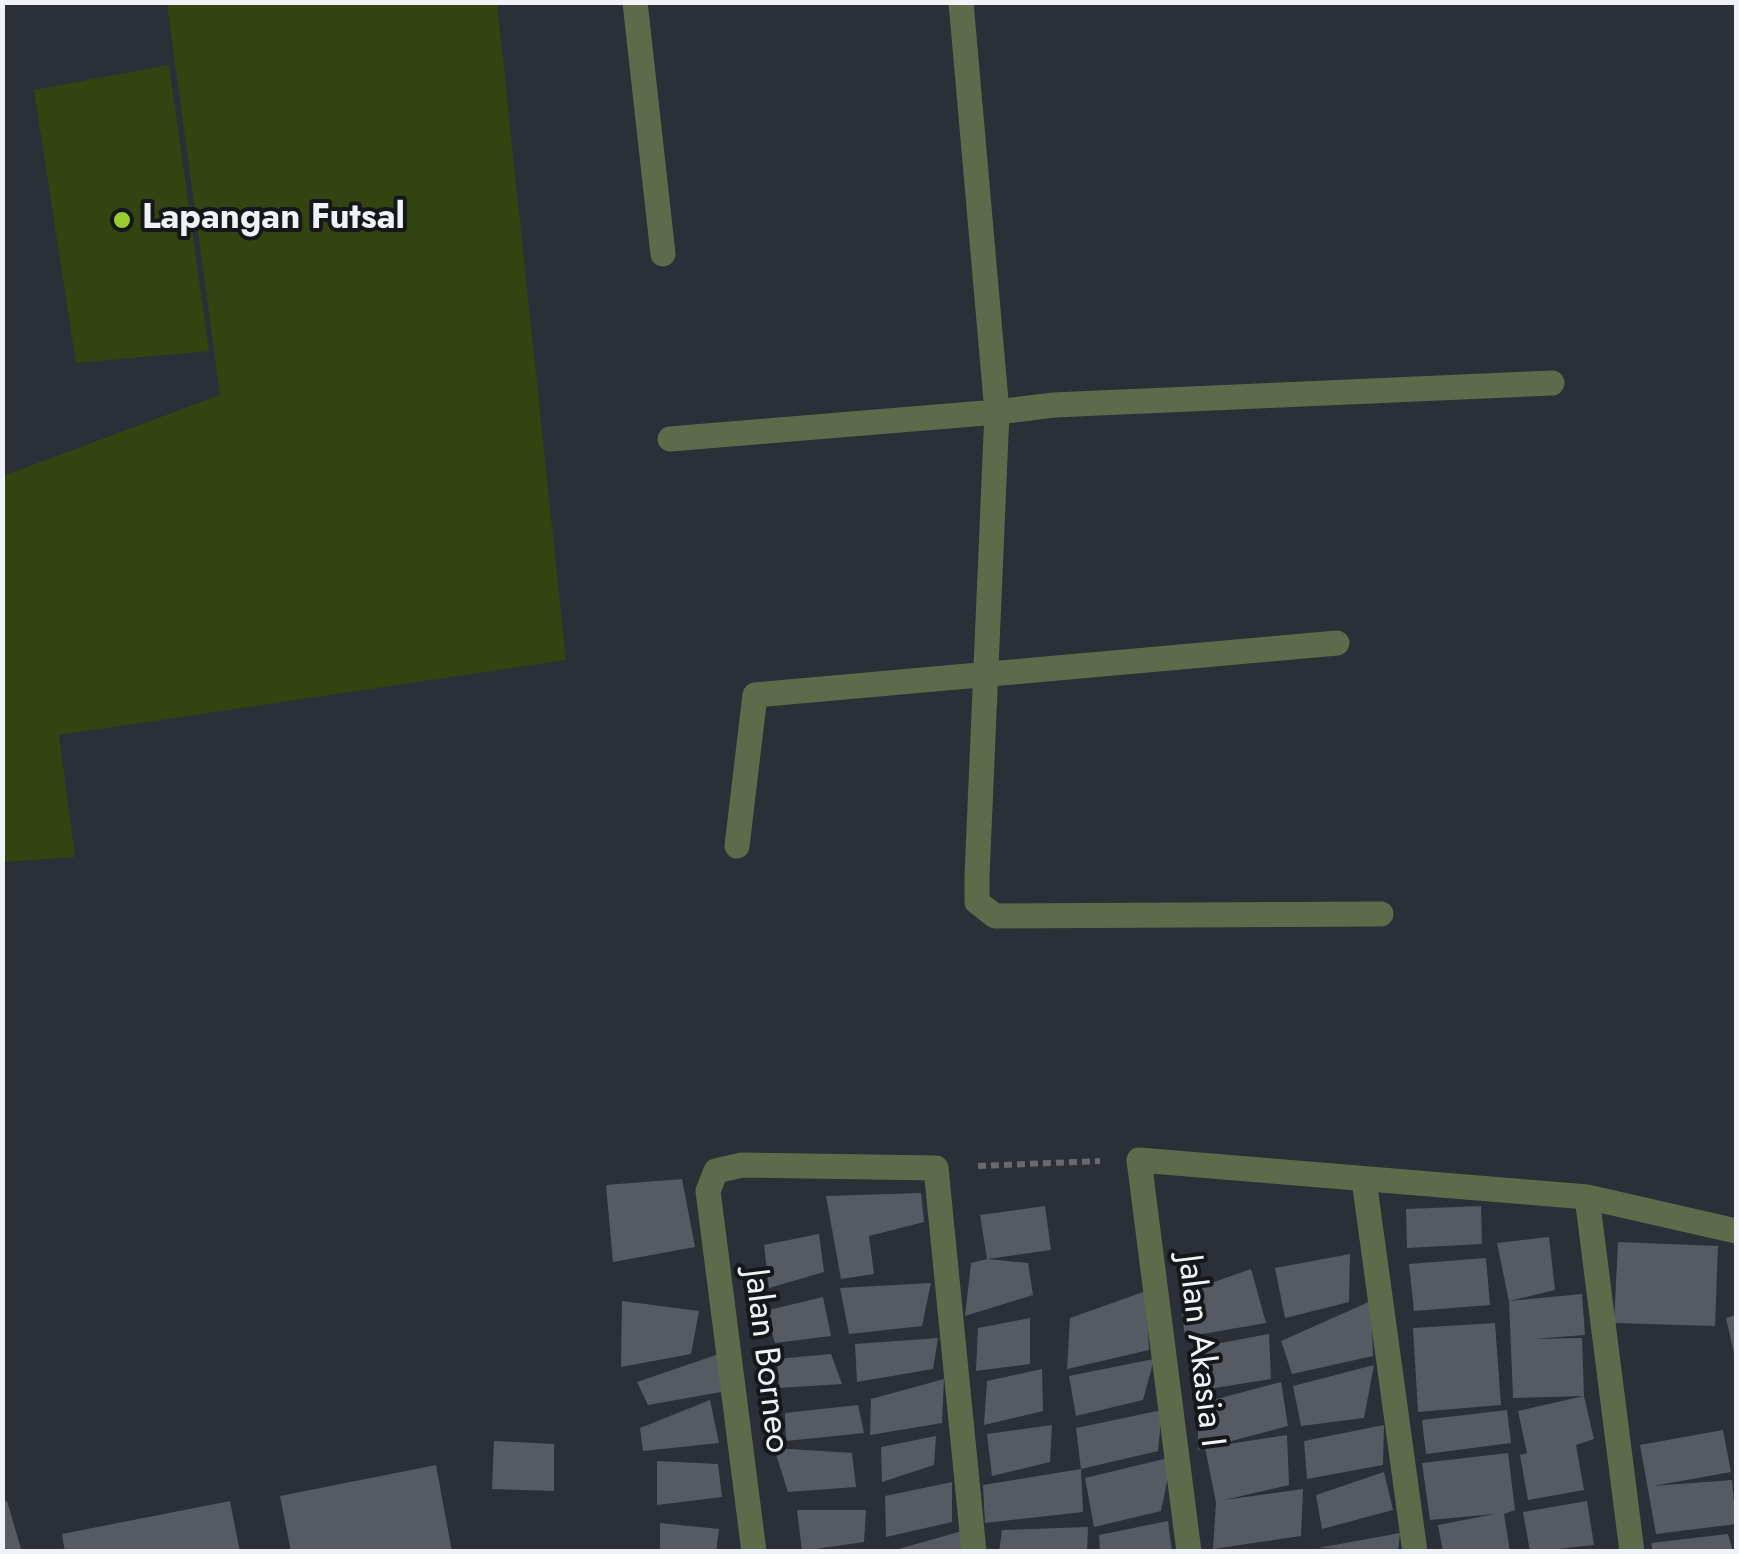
<!DOCTYPE html>
<html>
<head>
<meta charset="utf-8">
<style>
	body { margin:0 }
	#map { position:relative; width:1739px; height:1554px; overflow:hidden; background:#2b2f37; font-family:Jost,sans-serif }
	canvas { display:block }
	.frame { position:absolute; inset:0; border:5px solid #eff2f7; pointer-events:none }
</style>
</head>
<body>
<div id="map">
<canvas width="1739" height="1554"></canvas>
<div class="frame"></div>
</div>
<script>
const context = document.querySelector('canvas').getContext('2d');
context.lineJoin = 'round';
function fillPath(path, color) { context.fillStyle = color; context.fill(path, 'evenodd'); }
const toPath = rows => new Path2D(rows.map(r => 'M' + r).join(''));
function stroke(path, color, width, dash) { context.strokeStyle = color; context.lineWidth = width; context.lineCap = dash ? 'butt' : 'round'; context.setLineDash(dash || []); context.stroke(path); }
function drawText(font, color, halo, rows, align = 'center') {
  context.font = font + ' Jost,sans-serif'; context.lineWidth = 8; context.setLineDash([]); context.textBaseline = 'middle'; context.strokeStyle = halo; context.fillStyle = color; for (const [text, x, y, turn = 0] of rows) {
    context.save(); context.translate(x, y); context.rotate((+turn || 0) * Math.PI / 180); context.textAlign = isNaN(turn) ? turn : align; if (halo) context.strokeText(text, 0, 0); context.fillText(text, 0, 0); context.restore();
  }
}
fillPath(toPath([
	[167,3,497,3,566,660,59,735,75,857,4,862,3,476,220,395],
	[169,65,209,351,76,363,34,90]
]), '#334410');
fillPath(toPath([
	[682,1179,695,1247,613,1262,606,1185],
	[921,1193,924,1222,869,1236,874,1274,841,1279,826,1196],
	[1045,1206,1051,1250,987,1259,1028,1263,1033,1295,965,1316,971,1263,987,1259,980,1215],
	[1481,1206,1482,1244,1407,1248,1406,1209],
	[819,1234,824,1272,769,1288,764,1245],
	[1549,1237,1555,1290,1509,1301,1497,1243],
	[1618,1242,1718,1246,1715,1326,1614,1323],
	[1350,1254,1349,1302,1285,1318,1275,1268],
	[1486,1258,1490,1305,1414,1311,1409,1264],
	[1251,1269,1266,1323,1185,1337,1180,1294],
	[931,1283,922,1326,849,1334,840,1288],
	[1146,1291,1149,1350,1067,1369,1070,1318],
	[1582,1294,1585,1335,1532,1339,1582,1338,1584,1396,1513,1398,1509,1301],
	[823,1297,831,1336,775,1343,765,1311],
	[622,1301,699,1311,691,1354,621,1367],
	[1371,1301,1373,1356,1292,1374,1281,1341],
	[1736,1315,1736,1357,1735,1358,1726,1318],
	[1030,1318,1030,1364,976,1371,978,1328],
	[1495,1323,1501,1405,1418,1412,1413,1328],
	[1269,1334,1271,1379,1196,1391,1194,1348],
	[938,1338,933,1369,857,1382,855,1344],
	[719,1354,721,1392,648,1405,637,1382],
	[831,1354,842,1384,779,1388,777,1359],
	[1154,1359,1143,1400,1076,1416,1069,1376],
	[1374,1365,1364,1418,1301,1426,1293,1386],
	[1042,1369,1043,1411,984,1425,987,1381],
	[944,1379,942,1423,870,1435,871,1399],
	[1281,1382,1288,1426,1209,1447,1287,1435,1289,1485,1224,1500,1303,1489,1301,1536,1213,1549,1216,1502,1205,1448,1198,1450,1198,1404],
	[1584,1396,1594,1439,1576,1445,1584,1490,1528,1500,1520,1455,1527,1453,1518,1411],
	[710,1400,719,1443,643,1451,640,1428],
	[858,1405,864,1433,786,1441,785,1413],
	[1162,1410,1158,1451,1081,1469,1076,1428],
	[1507,1410,1511,1443,1426,1454,1422,1420],
	[1052,1425,1050,1462,992,1476,987,1434],
	[1384,1425,1383,1465,1307,1479,1304,1441],
	[1723,1430,1731,1472,1653,1486,1732,1480,1736,1524,1656,1534,1640,1445],
	[936,1436,934,1465,882,1482,881,1447],
	[494,1441,554,1444,554,1491,492,1489],
	[774,1448,852,1453,856,1487,788,1492],
	[1508,1453,1515,1510,1504,1514,1510,1552,1443,1552,1438,1525,1495,1514,1430,1520,1422,1463],
	[1172,1457,1161,1511,1094,1527,1085,1478],
	[657,1461,718,1464,722,1497,657,1505],
	[436,1465,452,1552,291,1552,280,1496],
	[1081,1469,1083,1512,985,1523,983,1485],
	[1384,1472,1393,1510,1322,1529,1316,1495],
	[952,1482,952,1522,886,1537,885,1496],
	[7,1501,22,1552,2,1552,2,1502],
	[230,1501,240,1552,65,1552,62,1534],
	[1587,1501,1594,1545,1530,1552,1523,1512],
	[797,1510,866,1510,864,1542,802,1551],
	[1168,1521,1172,1552,1100,1552,1099,1535],
	[660,1523,719,1529,716,1552,660,1552],
	[1088,1527,1087,1552,999,1552,1002,1530],
	[962,1531,962,1552,895,1552,895,1550],
	[1400,1533,1398,1552,1318,1548],
	[1728,1534,1733,1552,1653,1552,1651,1543]
]), '#565b63');
stroke(toPath([
	[978,1166,1100,1161]
]), '#676a71', 6, [8, 5]);
stroke(toPath([
	[635,2,663,254],
	[961,2,997,412,1054,405,1552,383],
	[670,439,997,412,977,876,977,902,995,916,1381,914],
	[737,846,755,695,1337,643],
	[1364,1180,1415,1552],
	[1587,1197,1736,1231],
	[754,1552,708,1191,716,1171,742,1165,936,1168,974,1552],
	[1189,1552,1139,1160,1587,1197,1632,1552]
]), '#5e6b4a', 25);
for (const [x, y, r, color] of [
	[122,220,10,"#9bcb33"]
]) { const dot = new Path2D(); dot.arc(x, y, r, 0, 2 * Math.PI); context.fillStyle = color; context.fill(dot); stroke(dot, '#15171b', 4); }
drawText('bold 35px', '#eff2f7', '#15171b', [
	["Lapangan Futsal",142,220]
], 'left');
drawText('35px', '#eff2f7', '#15171b', [
	["Jalan Akasia I",1199,1351,83],
	["Jalan Borneo",765,1361,83]
]);
</script>
</body>
</html>
